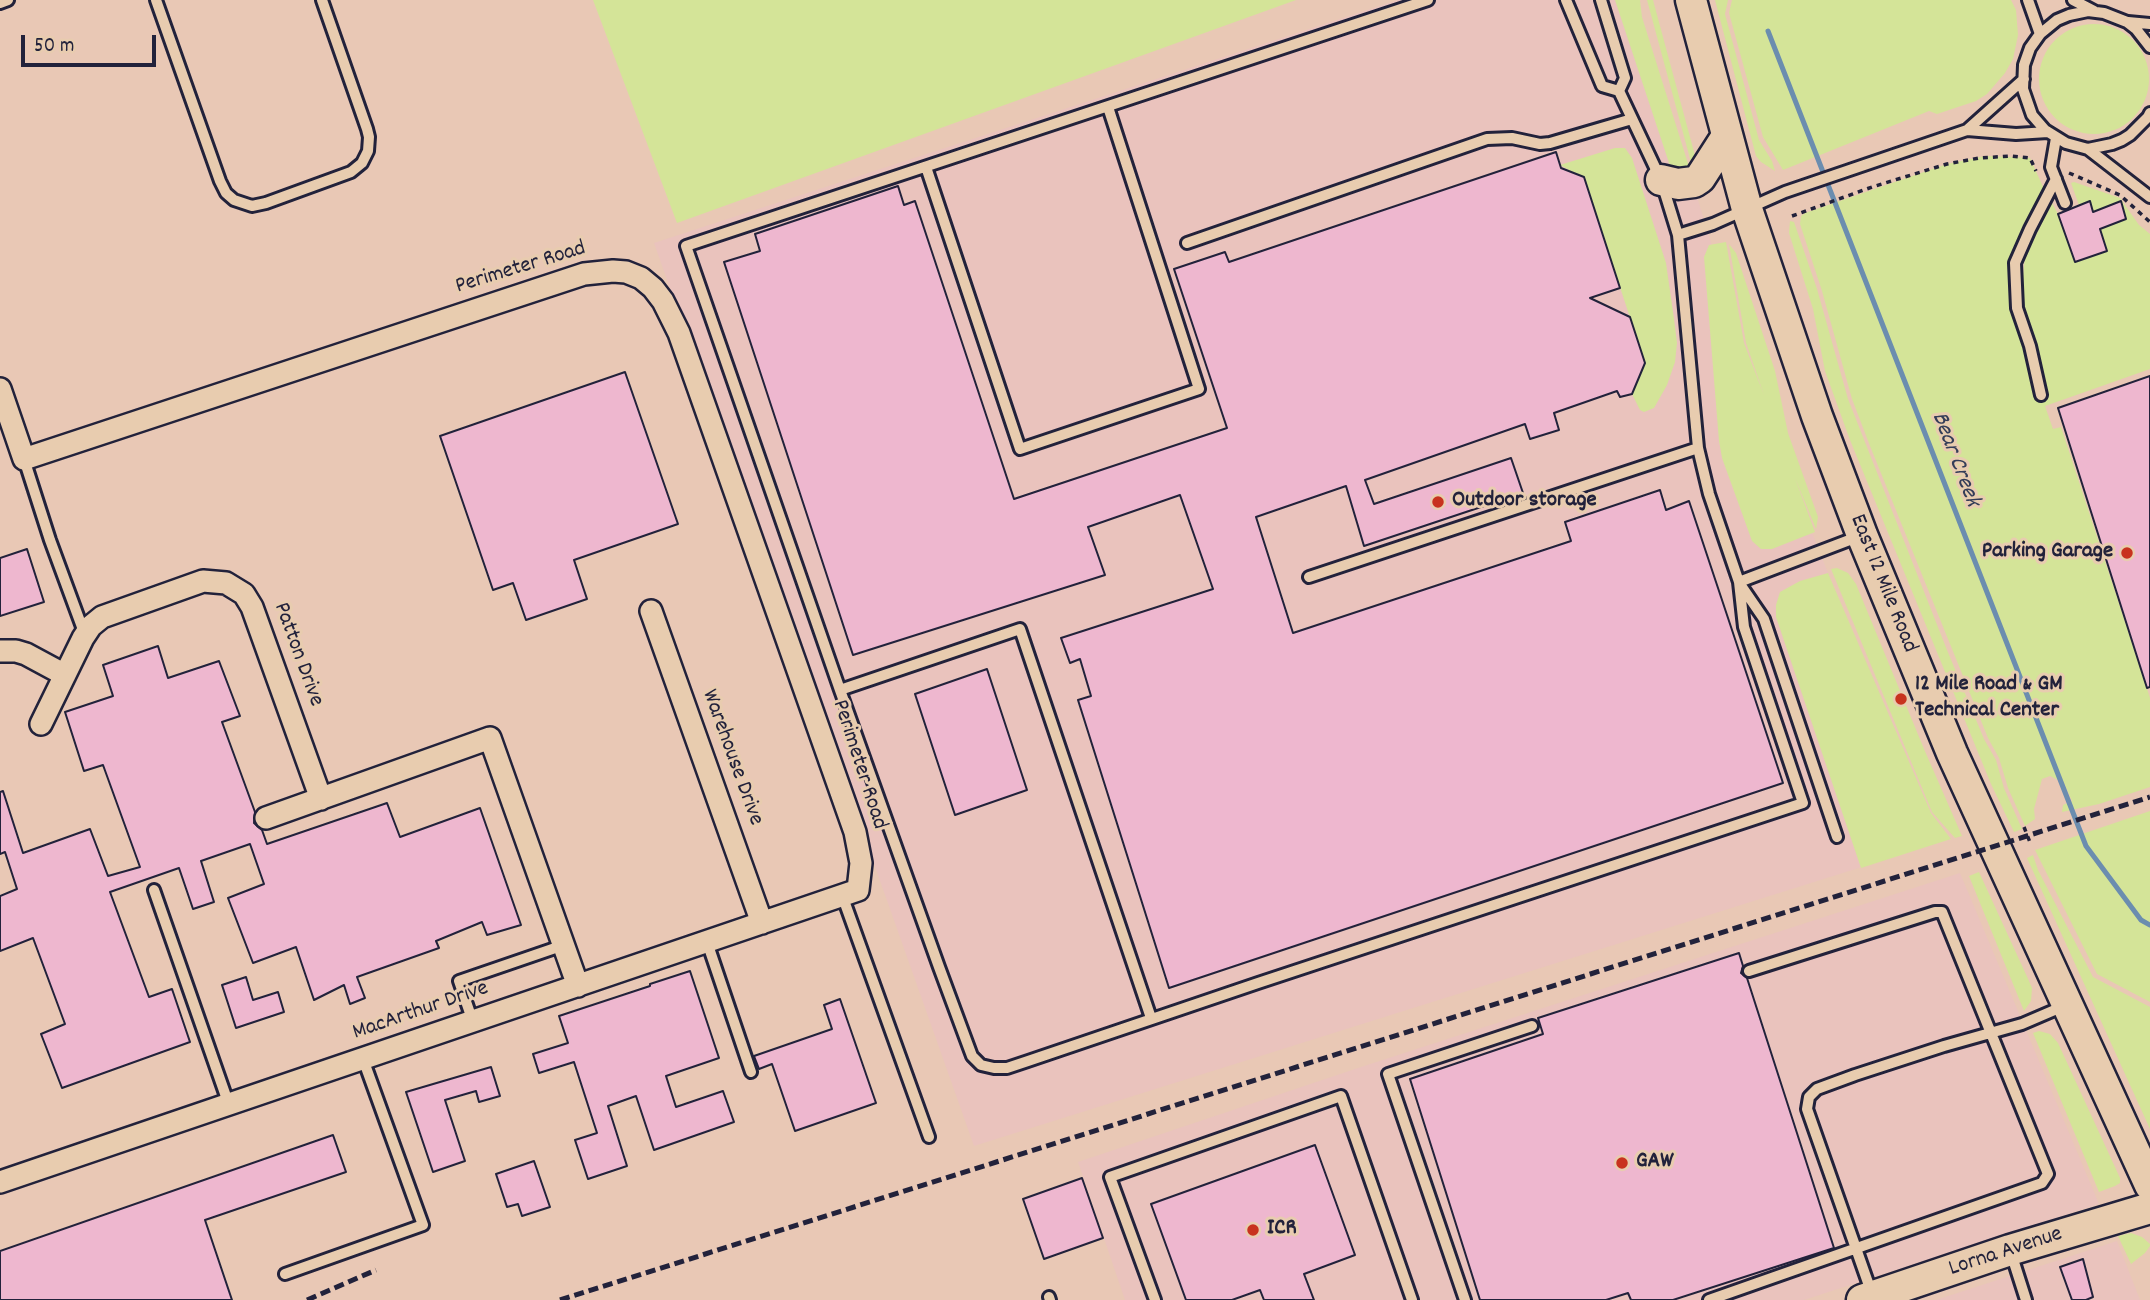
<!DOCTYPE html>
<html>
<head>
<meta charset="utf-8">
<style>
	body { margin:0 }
	#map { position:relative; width:2150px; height:1300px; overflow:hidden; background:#e9c8b5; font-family:Dekko,sans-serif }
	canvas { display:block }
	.scale { position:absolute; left:21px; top:35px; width:135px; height:32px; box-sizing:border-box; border:4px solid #22223b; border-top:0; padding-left:9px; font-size:21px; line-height:24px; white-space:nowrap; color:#22223b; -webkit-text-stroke:5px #e8ccaf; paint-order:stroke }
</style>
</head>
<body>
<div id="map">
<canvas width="2150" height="1300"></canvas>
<div class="scale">50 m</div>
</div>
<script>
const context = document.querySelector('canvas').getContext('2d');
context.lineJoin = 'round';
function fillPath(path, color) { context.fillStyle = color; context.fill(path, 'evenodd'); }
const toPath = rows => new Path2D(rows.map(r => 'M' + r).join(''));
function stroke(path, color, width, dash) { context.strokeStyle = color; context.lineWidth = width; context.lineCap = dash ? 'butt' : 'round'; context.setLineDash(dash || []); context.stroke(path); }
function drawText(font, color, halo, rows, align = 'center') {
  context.font = font + ' Dekko,sans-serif'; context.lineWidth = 6; context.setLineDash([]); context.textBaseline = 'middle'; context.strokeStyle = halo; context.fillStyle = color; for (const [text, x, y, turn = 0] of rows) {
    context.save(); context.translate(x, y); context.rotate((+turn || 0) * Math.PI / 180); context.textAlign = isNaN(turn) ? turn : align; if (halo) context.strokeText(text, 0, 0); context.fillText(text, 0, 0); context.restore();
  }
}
fillPath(toPath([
	[1398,0,1640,0,1642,17,1742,344,1776,441,1828,573,1929,815,1951,839,974,1146,654,243],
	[1960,873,2099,1204,1804,1300,1125,1300,1078,1162,1361,1067],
	[2117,1241,2140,1300,1936,1300]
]), '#eac3bd');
fillPath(toPath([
	[593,0,1296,0,677,223],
	[1615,0,1640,0,1642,17,1691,173,1672,172],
	[1647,0,1653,0,1694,152,1696,162,1692,166],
	[1715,0,1728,0,1725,14,1759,140,1772,161,1775,171,1761,162,1756,156],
	[1732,0,2011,0,2016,10,2018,35,2013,59,2005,73,1987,94,1976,101,1937,114,1929,111,1783,170,1763,137,1729,13],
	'2039 79a55 55 0 1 1 110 0a55 55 0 1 1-110 0Z',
	[1615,148,1625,148,1632,158,1666,263,1674,319,1677,343,1675,362,1667,385,1654,408,1644,412,1640,410,1632,394,1645,363,1584,178,1560,165],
	[1985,156,2030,158,2044,189,2011,261,2018,325,2036,393,2040,397,2045,386,2030,335,2021,295,2025,257,2052,203,2058,214,2075,262,2107,251,2100,229,2126,219,2121,201,2093,212,2090,202,2079,205,2071,183,2074,182,2120,198,2139,225,2150,234,2150,369,2045,406,2053,429,2061,427,2150,698,2150,787,2099,804,2062,812,2063,805,2072,801,2064,783,2050,776,2042,779,2034,809,2035,819,2025,826,2008,788,1999,758,1988,738,1870,446,1852,399,1822,291,1800,224,1801,216,1805,213,1947,164],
	[1790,221,1794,222,1817,289,1848,399,1947,650,1984,739,1996,760,2004,788,2022,829,2014,832,1991,784,1850,440,1825,371,1813,309,1789,233],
	[1726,242,1744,343,1764,395,1746,343,1729,244,1736,253,1775,371,1788,433,1818,517,1816,529,1795,478,1815,532,1772,549,1761,549,1752,541,1722,458,1719,441,1704,257,1709,245],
	[1837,568,1848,573,1856,584,1924,749,1962,836,1955,838,1932,812,1831,569],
	[1828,573,1931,813,1951,839,1861,868,1776,617,1776,605,1780,592,1800,581],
	[2150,811,2150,1002,2097,974,2035,850],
	[2033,855,2038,870,2093,977,2150,1007,2150,1129,2027,858],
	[1979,872,2029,981,2032,988,2031,1001,2024,1011,1969,876],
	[2039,1031,2050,1034,2058,1043,2120,1178,2120,1183,2115,1186,2099,1192,2033,1033],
	[2131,1233,2142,1237,2150,1244,2150,1246,2145,1253,2131,1264,2118,1236]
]), '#d4e498');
stroke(toPath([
	[1768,31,2086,846,2141,920,2150,925]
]), '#6b8daf', 5);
const building = toPath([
	[1556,152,1561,168,1584,177,1620,288,1590,298,1630,317,1645,363,1632,394,1620,397,1617,391,1554,413,1559,430,1530,439,1525,424,1365,480,1374,504,1511,458,1523,493,1364,546,1346,486,1256,517,1293,633,1571,541,1565,522,1660,490,1666,510,1689,501,1783,783,1169,988,1078,700,1091,696,1080,659,1070,663,1061,638,1213,589,1180,495,1088,527,1105,575,853,655,724,262,760,251,755,234,898,186,904,205,915,201,1014,499,1227,428,1174,269,1225,252,1229,262,1556,152],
	[2090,201,2093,212,2121,201,2126,219,2100,229,2107,251,2075,262,2058,214,2090,201],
	[625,372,678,524,574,560,587,599,526,620,513,583,493,590,440,436,625,372],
	[2150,376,2150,687,2147,688,2058,408,2150,376],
	[27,549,44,602,0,616,0,558,27,549],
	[158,646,168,678,219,661,240,716,222,722,255,812,254,823,262,830,267,844,387,803,400,837,480,808,521,925,487,935,482,922,436,941,439,948,357,977,365,998,350,1004,344,985,314,1000,296,947,253,963,228,898,264,884,250,844,201,861,214,902,193,909,179,868,110,892,149,997,172,989,190,1042,62,1088,41,1034,65,1024,33,938,0,951,0,896,17,889,5,852,0,854,0,792,3,791,23,853,90,829,108,876,140,867,103,765,84,771,65,712,113,696,103,665,158,646],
	[987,669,1027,790,955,815,915,694,987,669],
	[1739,953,1743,966,1741,973,1747,978,1834,1248,1673,1300,1631,1300,1628,1293,1606,1300,1480,1300,1410,1079,1543,1034,1538,1018,1739,953],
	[690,971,719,1058,666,1076,676,1107,723,1091,734,1122,654,1150,636,1096,608,1106,627,1166,588,1179,575,1140,597,1133,574,1062,539,1073,533,1054,568,1043,559,1016,650,986,650,984,690,971],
	[246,977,253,1000,278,992,284,1012,236,1028,222,985,246,977],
	[840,999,876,1103,795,1131,772,1064,759,1069,754,1056,832,1029,824,1005,840,999],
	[491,1067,500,1096,479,1102,476,1091,445,1100,465,1161,433,1172,406,1092,491,1067],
	[333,1135,346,1172,205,1220,232,1300,0,1300,0,1251,333,1135],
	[1315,1145,1355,1255,1304,1274,1314,1300,1264,1300,1260,1290,1232,1300,1186,1300,1151,1204,1315,1145],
	[534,1161,550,1207,522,1216,518,1204,507,1207,496,1174,534,1161],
	[1082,1178,1103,1238,1044,1259,1023,1199,1082,1178],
	[2083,1259,2093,1297,2086,1300,2072,1300,2060,1267,2083,1259]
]);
fillPath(building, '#eeb7cf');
stroke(building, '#22223b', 2);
const lane = toPath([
	[156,0,220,181,226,193,234,200,252,206,266,203,351,172,362,163,368,151,369,137,367,129,322,0],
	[1428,0,686,246,840,690,939,967,972,1056,981,1065,994,1068,1007,1068,1028,1061,1258,983,1803,803,1744,627,1739,582,1709,494,1698,448,1678,235,1661,180,1619,91,1602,86,1566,0],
	[1601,0,1625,78,1619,91],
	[2028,0,2040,34],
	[2073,0,2094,11],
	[0,3,8,0],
	[2128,22,2150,24],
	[2150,47,2136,29,2127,22,2104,13,2088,11,2069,15,2057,20,2040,34,2030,48,2024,65,2023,89,2032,115,2045,130,2066,143,2088,149,2112,144,2122,140,2130,135,2148,117,2150,113],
	[1967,130,2016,134,2048,132],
	[2056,138,2051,167,2065,203],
	[2088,149,2150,197],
	[926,167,1020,449,1199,389,1108,107],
	[1678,235,1713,224,1785,192,1967,130,2024,79],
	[1187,243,1487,139,1512,138,1540,144,1550,143,1632,119],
	[2041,395,2030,346,2017,308,2015,263,2030,229,2056,179],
	[24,459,50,540,85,635],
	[1309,577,1698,448],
	[1739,582,1860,536],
	[1740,584,1764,619,1837,837],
	[840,690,1020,629,1151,1018],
	[154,890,229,1105],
	[842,895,929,1137],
	[707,942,751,1072],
	[473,1022,459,981,564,945],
	[2011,1253,2026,1300],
	[285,1274,423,1225,363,1059],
	[1872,1294,1807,1109,1809,1097,1817,1089,1855,1075,1944,1046,2022,1024,2064,1006],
	[1049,1297,1050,1300],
	[1155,1300,1110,1177,1341,1096,1412,1300],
	[1465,1300,1388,1074,1532,1026],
	[1709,1300,2042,1183,2048,1174,1942,912,1935,912,1749,971]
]);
const street = toPath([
	[0,389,24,459,584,274,613,271,626,272,641,278,653,288,663,301,679,333,855,832,861,863,858,890,0,1182],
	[651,611,762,923],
	[0,651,16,651,26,654,65,675],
	[41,724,83,638,91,626,102,617,203,581,226,583,244,594,252,607,321,799],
	[266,818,490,738,578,986]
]);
const secondary = toPath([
	[1691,0,1747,209,1817,416,1862,535,1952,753,2150,1185],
	[1661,180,1678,184,1694,182,1700,178,1727,136],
	[1862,1300,2010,1250,2150,1208]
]);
stroke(lane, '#22223b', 16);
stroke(street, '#22223b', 26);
stroke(secondary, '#22223b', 35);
stroke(toPath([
	[2069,173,2120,195,2150,222],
	[1792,216,1872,187,1947,164,1979,158,2011,156,2030,158,2036,171],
	[2024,827,2031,845]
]), '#22223b', 3.5, [5, 5]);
stroke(lane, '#e8ccaf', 10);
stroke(street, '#e8ccaf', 21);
stroke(secondary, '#e8ccaf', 30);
stroke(toPath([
	[307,1300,376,1270],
	[560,1300,2150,797]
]), '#22223b', 5, [10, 5]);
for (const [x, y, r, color] of [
	[1438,502,7,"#c8321e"],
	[2127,553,7,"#c8321e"],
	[1901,699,7,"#c8321e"],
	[1622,1163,7,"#c8321e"],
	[1253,1230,7,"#c8321e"]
]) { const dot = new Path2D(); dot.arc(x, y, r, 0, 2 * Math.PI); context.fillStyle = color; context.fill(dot); stroke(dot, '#e8ccaf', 2.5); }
drawText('23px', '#22223b', '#e8ccaf', [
	["Perimeter Road",521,269,-17],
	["East 12 Mile Road",1882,584,68],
	["Patton Drive",297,655,70],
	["Warehouse Drive",731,758,70],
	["Perimeter Road",858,765,72],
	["MacArthur Drive",421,1012,-19],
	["Lorna Avenue",2006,1253,-18]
]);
drawText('bold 23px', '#22223b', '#e8ccaf', [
	["Outdoor storage",1452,502],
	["Parking Garage",2113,553,"right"],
	["12 Mile Road & GM",1915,686],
	["Technical Center",1915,712],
	["GAW",1636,1163],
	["ICR",1267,1230]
], 'left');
drawText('italic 24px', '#343d58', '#e8ccaf', [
	["Bear Creek",1954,460,69]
]);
</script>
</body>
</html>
